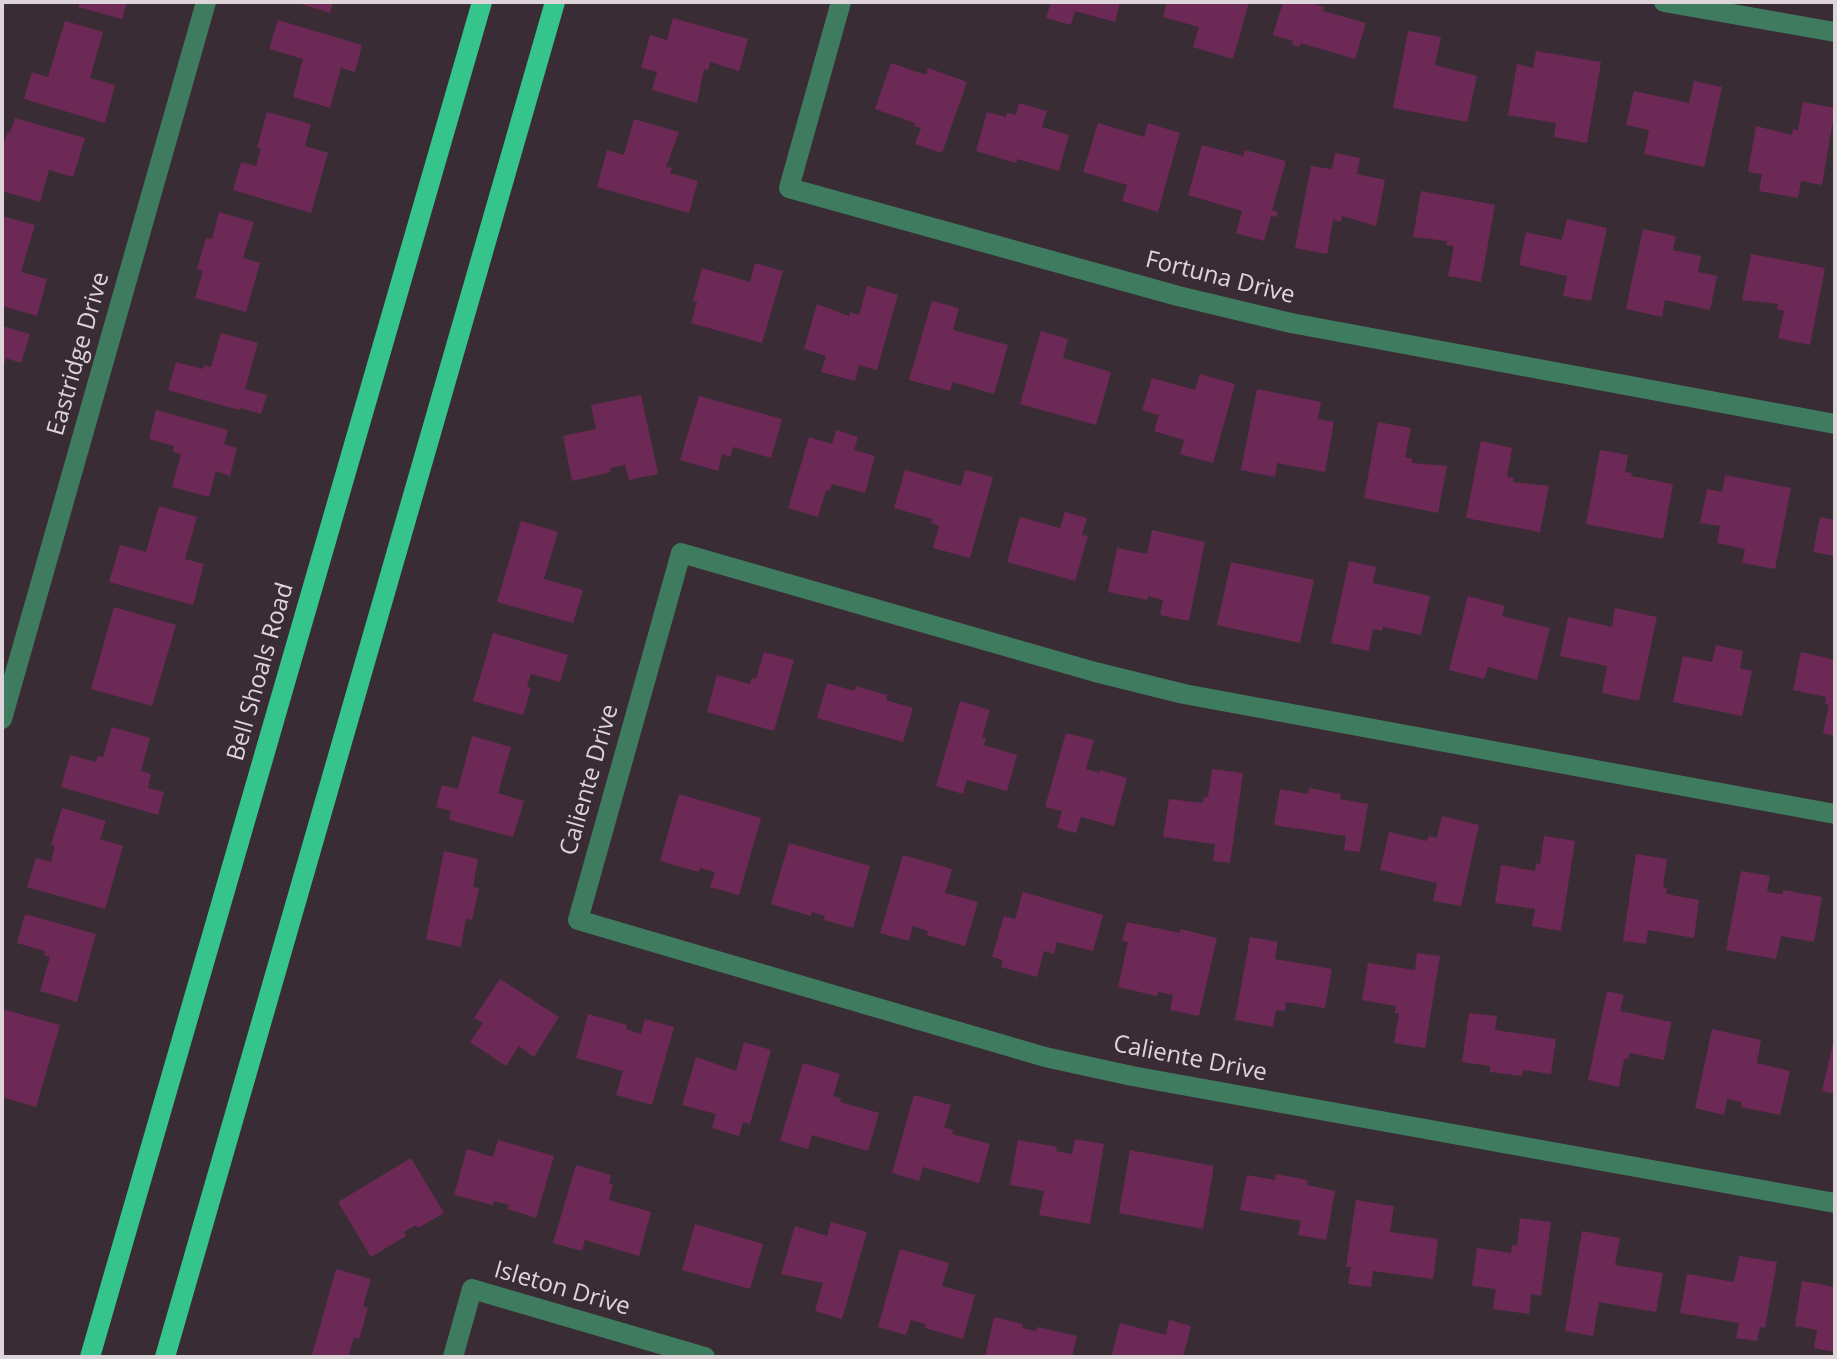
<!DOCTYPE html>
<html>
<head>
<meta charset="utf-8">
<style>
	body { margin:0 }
	#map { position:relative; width:1837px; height:1359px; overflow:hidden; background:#3a2c34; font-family:"Open Sans",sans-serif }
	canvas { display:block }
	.frame { position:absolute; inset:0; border:4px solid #ded5da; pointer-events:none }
</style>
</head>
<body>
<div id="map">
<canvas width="1837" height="1359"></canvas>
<div class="frame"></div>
</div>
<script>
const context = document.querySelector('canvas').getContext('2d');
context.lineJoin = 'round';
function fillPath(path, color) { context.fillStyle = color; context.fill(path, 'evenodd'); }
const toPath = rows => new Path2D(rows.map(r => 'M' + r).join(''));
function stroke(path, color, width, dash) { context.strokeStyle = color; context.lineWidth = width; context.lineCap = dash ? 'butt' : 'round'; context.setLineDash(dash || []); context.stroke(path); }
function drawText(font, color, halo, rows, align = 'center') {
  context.font = font + ' "Open Sans",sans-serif'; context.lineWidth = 6; context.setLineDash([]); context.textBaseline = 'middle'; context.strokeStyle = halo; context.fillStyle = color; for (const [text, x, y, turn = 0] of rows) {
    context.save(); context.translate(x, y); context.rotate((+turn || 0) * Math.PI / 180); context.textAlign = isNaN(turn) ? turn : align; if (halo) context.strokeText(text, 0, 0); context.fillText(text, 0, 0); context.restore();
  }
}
fillPath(toPath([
	[80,2,127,2,122,19,78,7],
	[295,2,333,2,330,13],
	[1051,2,1120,2,1115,22,1075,11,1071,25,1046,18],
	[1167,2,1249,2,1233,59,1193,47,1199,27,1163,17],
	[1283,2,1307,2,1324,7,1323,11,1366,23,1355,59,1301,43,1299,47,1292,45,1293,41,1273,35],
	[673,18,748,39,739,71,710,62,708,70,704,69,697,103,652,90,657,72,641,68,650,35,667,40],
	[278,20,362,45,355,72,341,68,330,108,293,97,303,59,269,49],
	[65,21,103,32,90,78,115,85,105,123,24,99,32,72,48,77],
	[1408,31,1441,37,1435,65,1477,76,1467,122,1393,108],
	[1536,51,1601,62,1587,143,1554,137,1556,123,1508,115,1517,64,1533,68],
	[891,63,926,75,928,68,967,82,942,153,915,144,921,128,914,126,915,123,875,109],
	[1694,81,1722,87,1704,167,1644,154,1649,130,1626,125,1634,91,1689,103],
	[1803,102,1835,108,1822,185,1801,181,1798,198,1759,191,1762,174,1748,172,1756,126,1792,135,1793,129,1798,130],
	[1019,103,1047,111,1042,127,1069,135,1059,171,1017,159,1016,163,976,151,987,112,1006,117,1007,113,1016,115],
	[267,112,311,124,305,146,328,153,311,213,233,190,241,162,256,166,261,149,257,148],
	[15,118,85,138,73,177,49,170,40,202,2,191,2,147,8,132,10,133],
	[634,119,679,132,666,167,672,168,670,173,698,181,689,213,597,187,607,150,624,155],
	[1098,123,1144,137,1148,123,1180,133,1158,212,1122,201,1127,185,1083,172],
	[1202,145,1243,156,1245,150,1286,161,1272,210,1278,212,1276,217,1271,216,1264,241,1236,233,1242,211,1188,195],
	[1335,153,1360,158,1357,174,1385,180,1376,226,1342,216,1341,222,1333,220,1327,254,1295,248,1311,166,1332,169],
	[1421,191,1495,205,1481,282,1448,276,1454,246,1446,245,1447,241,1413,237],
	[219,212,254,222,243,258,260,263,246,312,195,298,203,271,197,269,206,238,212,239],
	[2,216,35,225,21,272,47,279,37,316,2,306],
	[1567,219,1607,228,1591,301,1563,296,1567,276,1519,265,1526,232,1562,240],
	[1643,229,1676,236,1673,250,1701,256,1698,272,1717,276,1710,310,1665,300,1662,317,1626,309],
	[1751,254,1825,268,1810,345,1778,338,1784,311,1777,309,1778,304,1742,300],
	[755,263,783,271,762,343,691,323,697,302,693,301,702,268,750,282],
	[867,286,898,295,877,370,859,365,855,381,821,372,826,356,804,349,817,304,849,316,850,312,859,315],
	[932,301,959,308,953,330,1008,345,994,394,953,382,950,391,909,380],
	[2,326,30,334,21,363,6,358,3,371],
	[1041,331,1068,339,1063,358,1111,372,1096,425,1020,404],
	[221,333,258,343,245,389,267,395,261,414,240,408,239,410,168,390,176,362,203,369,204,365,211,367],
	[1200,374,1235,384,1213,463,1180,454,1184,440,1154,431,1159,415,1142,410,1152,378,1195,390],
	[1257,389,1321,402,1318,419,1334,422,1325,472,1277,463,1275,477,1241,470],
	[641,395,658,474,629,480,625,465,610,468,611,472,572,481,563,436,596,429,591,405],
	[699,396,782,419,771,458,733,447,730,457,722,454,718,471,680,460],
	[156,410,228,430,224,444,237,448,230,476,216,471,209,497,172,487,181,454,173,452,174,446,149,439],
	[1378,422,1411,428,1405,457,1412,459,1412,463,1447,466,1438,513,1364,498],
	[836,430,858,437,854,450,875,456,865,493,832,484,830,491,826,490,818,517,788,508,809,437,832,444],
	[1481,441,1512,448,1507,477,1514,478,1513,482,1549,486,1540,532,1466,518],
	[1600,450,1628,455,1625,472,1632,473,1631,476,1673,484,1663,539,1586,524],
	[905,470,961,486,965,470,993,477,970,558,933,548,939,526,931,523,932,519,894,508],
	[1725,475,1791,488,1775,569,1742,563,1745,549,1717,543,1720,526,1700,523,1707,489,1722,492],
	[159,506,197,517,185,559,204,564,193,605,109,582,120,545,146,552],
	[1065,512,1087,518,1082,535,1088,536,1075,581,1007,562,1020,517,1060,528],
	[1820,517,1835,520,1835,556,1813,552],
	[521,521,558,532,544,579,583,590,573,623,497,602],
	[1152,530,1205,542,1189,621,1160,615,1163,600,1148,596,1147,600,1108,592,1117,548,1147,554],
	[1349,561,1376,567,1373,583,1430,596,1421,635,1383,627,1382,631,1373,629,1369,651,1331,643],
	[1231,562,1314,580,1300,643,1217,625],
	[1468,596,1505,606,1502,616,1550,628,1537,680,1488,667,1484,679,1449,670],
	[114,607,176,625,152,706,91,689],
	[1615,608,1657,617,1639,701,1602,693,1607,666,1560,656,1568,617,1612,627],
	[493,633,568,655,560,682,531,674,527,687,531,688,523,715,473,701],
	[1716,645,1743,651,1740,668,1752,671,1742,716,1673,702,1683,656,1712,662],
	[764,652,794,660,774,731,707,712,717,675,750,684,752,678,756,679],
	[1801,652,1835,660,1835,736,1823,733,1829,705,1825,704,1826,697,1793,690],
	[827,683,854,691,856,686,887,695,886,700,913,708,903,742,817,718],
	[960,701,990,710,982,737,986,738,984,745,1017,755,1007,791,967,780,963,794,936,786],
	[112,727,150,738,141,771,151,774,148,788,164,792,158,815,61,787,70,755,96,762,98,756,103,757],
	[1066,733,1094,740,1086,769,1099,773,1100,770,1127,778,1114,826,1081,817,1076,833,1057,828,1062,811,1045,807],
	[472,736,511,747,498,793,524,801,513,837,449,820,451,811,436,807,442,785,458,789],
	[1212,769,1243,773,1230,863,1213,861,1215,844,1163,837,1169,799,1203,803,1204,797,1208,797],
	[1309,788,1341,794,1340,799,1368,804,1360,852,1344,850,1346,836,1274,825,1280,789,1308,794],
	[679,794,761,818,739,895,710,887,715,872,700,868,699,872,660,861],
	[62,808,106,821,100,839,123,846,105,909,27,887,36,858,51,862,55,846,51,845],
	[1442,816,1479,825,1461,906,1433,901,1437,883,1380,870,1389,832,1427,841,1429,836,1437,838],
	[1544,836,1575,841,1561,931,1532,926,1535,909,1495,903,1501,865,1535,871,1536,863,1540,864],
	[789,843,870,866,853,928,824,920,825,916,812,912,811,916,771,904],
	[444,851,478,859,473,887,479,888,472,920,466,919,461,947,426,939],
	[1636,854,1667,859,1663,887,1667,888,1666,894,1699,900,1694,938,1648,930,1646,944,1623,941],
	[903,855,952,869,945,893,978,902,965,946,927,935,928,931,913,926,909,941,880,933],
	[1741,871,1770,876,1767,892,1783,894,1783,890,1822,897,1814,942,1781,936,1776,959,1726,950],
	[1023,892,1103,915,1093,951,1057,942,1054,954,1044,951,1037,977,1001,967,1003,960,992,957,1004,916,1015,919],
	[25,914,96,934,77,1002,40,991,50,957,44,955,45,951,17,943],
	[1127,922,1180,933,1180,929,1217,938,1199,1016,1170,1010,1173,995,1158,992,1157,996,1118,987,1128,942,1122,941],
	[1250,937,1278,942,1275,959,1332,969,1325,1008,1286,1002,1285,1011,1276,1010,1273,1027,1235,1020],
	[1417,953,1440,956,1425,1048,1394,1043,1399,1013,1395,1013,1396,1006,1362,1000,1368,963,1415,970],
	[500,979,559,1017,534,1057,519,1046,506,1066,470,1042,483,1023,474,1018],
	[1607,991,1624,995,1620,1011,1671,1022,1664,1060,1630,1053,1628,1059,1624,1059,1619,1087,1588,1080],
	[2,1009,60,1025,36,1107,2,1097],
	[1469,1013,1497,1016,1495,1030,1556,1039,1551,1074,1523,1070,1522,1076,1490,1072,1490,1066,1462,1062],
	[588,1014,627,1025,626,1029,641,1034,645,1019,674,1027,652,1105,616,1095,623,1071,576,1058],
	[1712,1029,1761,1040,1757,1063,1790,1071,1780,1115,1741,1107,1742,1102,1727,1099,1724,1115,1695,1108],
	[1834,1039,1835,1039,1835,1094,1822,1091],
	[744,1042,771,1050,750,1124,743,1122,739,1136,712,1128,716,1114,682,1105,696,1057,736,1071],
	[803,1063,840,1074,833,1096,841,1098,840,1102,879,1113,868,1151,812,1135,808,1149,780,1141],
	[914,1095,951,1105,944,1127,953,1130,952,1134,990,1144,979,1183,923,1167,919,1181,892,1173],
	[1075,1139,1104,1144,1090,1224,1039,1215,1044,1191,1010,1185,1018,1140,1057,1147,1056,1151,1072,1154],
	[498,1140,554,1156,536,1218,508,1209,509,1205,494,1201,493,1205,454,1195,467,1149,493,1157],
	[1130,1150,1214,1166,1203,1229,1119,1213],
	[411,1158,444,1213,418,1228,416,1225,404,1232,406,1236,371,1257,338,1202],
	[576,1165,611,1175,609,1184,613,1184,609,1200,651,1212,639,1256,585,1240,582,1251,553,1243],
	[1276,1174,1308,1180,1307,1185,1335,1191,1326,1240,1298,1235,1301,1221,1240,1210,1247,1175,1275,1180],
	[1356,1200,1394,1206,1390,1232,1438,1239,1433,1279,1373,1271,1371,1287,1348,1284,1351,1267,1346,1267],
	[1520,1218,1551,1222,1541,1296,1531,1294,1529,1314,1493,1309,1496,1289,1472,1286,1477,1248,1511,1253,1512,1245,1517,1246],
	[831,1222,867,1232,842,1319,815,1311,823,1283,781,1274,795,1226,827,1236],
	[695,1224,763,1244,750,1289,682,1270],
	[1582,1231,1620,1238,1615,1265,1663,1273,1656,1312,1599,1302,1593,1336,1565,1331],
	[900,1249,949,1263,942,1286,975,1295,963,1339,925,1328,926,1324,911,1320,906,1335,878,1327],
	[1739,1256,1777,1262,1765,1328,1760,1327,1757,1341,1736,1338,1739,1323,1680,1313,1687,1274,1734,1282],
	[336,1269,371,1279,363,1306,368,1308,359,1339,354,1337,348,1357,319,1357,312,1355],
	[1802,1281,1835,1287,1835,1352,1814,1348,1817,1330,1795,1326],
	[994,1317,1023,1324,1022,1328,1036,1331,1037,1327,1077,1336,1072,1357,985,1357],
	[1169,1320,1191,1326,1183,1357,1111,1357,1120,1323,1166,1335]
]), '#6d2956');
stroke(toPath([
	[841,2,789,188,1178,296,1291,323,1835,424],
	[1664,2,1835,32],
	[2,719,206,2],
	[1835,814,1184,694,1095,672,681,553,578,920,1045,1057,1132,1076,1835,1203],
	[453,1357,472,1289,705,1357]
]), '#3f7c5f', 20);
stroke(toPath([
	[90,1357,482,2],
	[165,1357,555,2]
]), '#35c58c', 20);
drawText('24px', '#ded5da', '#3a2c34', [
	["Fortuna Drive",1220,278,14],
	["Eastridge Drive",79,354,-74],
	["Bell Shoals Road",261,672,-74],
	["Caliente Drive",590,780,-74],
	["Caliente Drive",1190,1059,11],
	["Isleton Drive",562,1289,16]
]);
</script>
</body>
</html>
